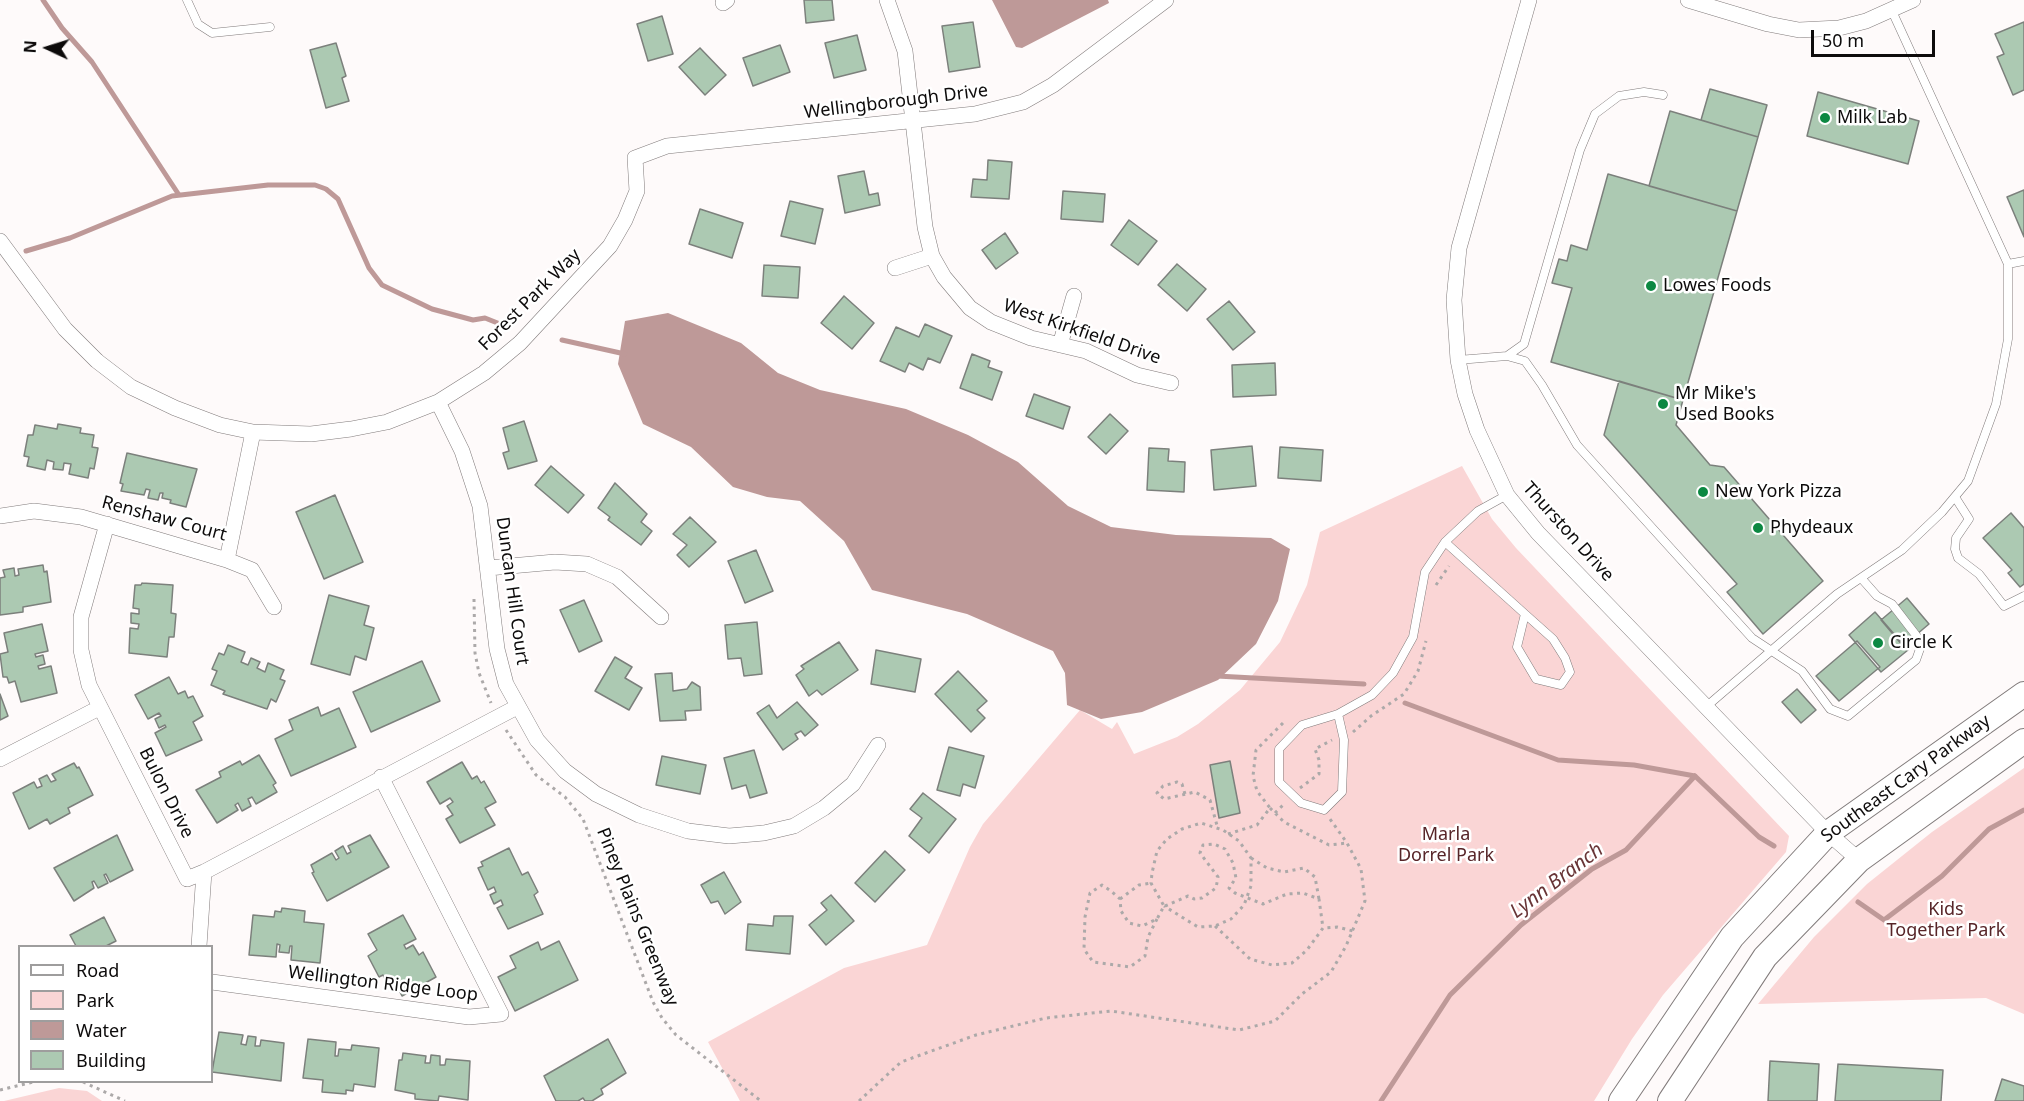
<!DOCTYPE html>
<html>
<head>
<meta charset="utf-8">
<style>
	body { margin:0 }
	#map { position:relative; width:2024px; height:1101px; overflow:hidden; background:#fefafa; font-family:"Noto Sans",sans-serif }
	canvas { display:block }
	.legend { position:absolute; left:18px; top:945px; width:195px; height:138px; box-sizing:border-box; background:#fff; border:2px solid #9e9d9d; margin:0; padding:8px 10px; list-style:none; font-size:18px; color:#0d0b0b }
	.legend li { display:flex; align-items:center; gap:12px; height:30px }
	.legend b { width:30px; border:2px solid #9e9d9d }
	.north { position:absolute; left:18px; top:18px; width:60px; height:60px; -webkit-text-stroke:4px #fff; paint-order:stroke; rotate:274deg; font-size:16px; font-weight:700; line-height:24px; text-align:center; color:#0d0b0b }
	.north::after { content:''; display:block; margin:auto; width:21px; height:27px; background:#0d0b0b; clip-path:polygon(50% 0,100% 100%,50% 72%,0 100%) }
	.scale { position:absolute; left:1811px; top:30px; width:124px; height:27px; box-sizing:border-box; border:3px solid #0d0b0b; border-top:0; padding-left:8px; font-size:18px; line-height:21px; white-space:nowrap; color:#0d0b0b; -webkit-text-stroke:4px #fff; paint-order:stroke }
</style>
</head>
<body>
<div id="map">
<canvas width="2024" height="1101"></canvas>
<ul class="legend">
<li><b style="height:8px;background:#fff"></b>Road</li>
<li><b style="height:16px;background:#fad5d5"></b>Park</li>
<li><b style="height:16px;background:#be9998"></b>Water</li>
<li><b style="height:16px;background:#acc9b2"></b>Building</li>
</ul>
<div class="north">N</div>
<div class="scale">50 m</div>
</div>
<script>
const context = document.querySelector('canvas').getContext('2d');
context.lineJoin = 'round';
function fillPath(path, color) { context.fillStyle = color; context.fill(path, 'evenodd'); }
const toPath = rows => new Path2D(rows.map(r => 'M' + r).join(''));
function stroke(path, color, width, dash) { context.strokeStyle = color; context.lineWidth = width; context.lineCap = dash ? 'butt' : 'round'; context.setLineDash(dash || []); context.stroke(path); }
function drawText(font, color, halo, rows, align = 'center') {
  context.font = font + ' "Noto Sans",sans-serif'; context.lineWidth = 5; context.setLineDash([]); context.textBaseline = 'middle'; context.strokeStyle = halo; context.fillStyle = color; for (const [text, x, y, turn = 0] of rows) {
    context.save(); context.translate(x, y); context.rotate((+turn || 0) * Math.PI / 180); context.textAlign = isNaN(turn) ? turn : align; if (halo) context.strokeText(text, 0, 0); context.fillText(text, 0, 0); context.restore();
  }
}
fillPath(toPath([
	[1462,466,1492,519,1516,548,1789,836,1786,852,1663,995,1632,1039,1594,1101,740,1101,708,1042,844,968,927,945,970,847,983,824,1080,710,1112,729,1117,722,1134,754,1177,737,1198,724,1240,690,1280,642,1307,585,1320,532],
	[2024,768,2024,1014,1986,998,1758,1004,1814,937,1867,884,1932,832],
	[59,1088,87,1091,102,1101,4,1101]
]), '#fad5d5');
fillPath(toPath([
	[992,0,1108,0,1109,3,1022,48,1016,47],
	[668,313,741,343,778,373,820,390,906,409,968,435,1018,462,1068,506,1111,527,1176,535,1271,538,1290,549,1278,601,1256,644,1218,680,1142,712,1101,719,1067,705,1065,673,1053,651,967,614,872,590,844,541,800,501,767,497,733,487,691,447,643,424,618,364,625,321]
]), '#be9998');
stroke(toPath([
	[43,0,62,28,92,62,179,195],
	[26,251,70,238,172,196,268,185,315,185,326,189,338,199,369,268,382,285,432,309,473,320,485,318,500,324],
	[562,340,625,354],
	[1217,676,1364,684],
	[1405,703,1558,760,1634,765,1695,776],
	[1695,776,1759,837,1774,846],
	[1858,902,1884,920,1942,876,1989,829,2024,810],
	[1381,1101,1450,995,1521,925,1592,869,1626,850,1695,776]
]), '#be9998', 5);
const building = toPath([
	[804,0,832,0,834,20,806,23,804,0],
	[662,16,673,54,648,61,637,24,662,16],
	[973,22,980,67,949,72,942,26,973,22],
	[2024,22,2024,90,2013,95,1997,57,2004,54,1995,34,2024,22],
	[857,35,866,70,834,78,825,43,857,35],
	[336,43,346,76,342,78,349,101,326,108,310,50,336,43],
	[780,45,790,72,753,86,743,58,780,45],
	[700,48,726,75,705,95,679,67,700,48],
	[1710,89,1767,105,1758,137,1701,120,1710,89],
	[1818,92,1919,121,1908,164,1807,136,1818,92],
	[1670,111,1758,137,1737,211,1649,186,1670,111],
	[988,160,1012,162,1009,199,971,197,973,179,987,180,988,160],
	[864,171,869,195,878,193,880,205,845,213,838,176,864,171],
	[1608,174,1737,211,1683,400,1551,362,1572,288,1552,283,1559,259,1567,261,1571,245,1587,250,1608,174],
	[2024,190,2024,237,2007,197,2024,190],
	[1063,191,1105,194,1103,222,1061,219,1063,191],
	[790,201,823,209,815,244,781,236,790,201],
	[700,209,743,223,732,258,689,244,700,209],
	[1129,220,1157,241,1138,265,1111,245,1129,220],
	[1005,233,1018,253,996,269,982,250,1005,233],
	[1177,264,1206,289,1187,311,1158,285,1177,264],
	[764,265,800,267,798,298,762,296,764,265],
	[844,296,874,323,852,349,821,323,844,296],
	[1229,301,1255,332,1233,350,1207,319,1229,301],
	[925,324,952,336,940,363,928,358,923,370,909,363,905,372,880,361,896,327,919,337,925,324],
	[972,354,990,361,988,367,1002,372,992,400,960,388,972,354],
	[1275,363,1276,395,1233,397,1232,365,1275,363],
	[1619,381,1683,400,1676,425,1710,465,1724,467,1823,581,1763,634,1727,592,1737,584,1604,435,1619,381],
	[1034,394,1070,407,1063,429,1026,416,1034,394],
	[1110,414,1128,431,1106,454,1088,437,1110,414],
	[524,421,537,461,508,469,503,453,509,451,503,428,524,421],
	[58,424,81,428,80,433,94,435,92,447,98,448,94,469,90,468,88,478,69,474,71,464,64,463,63,470,53,469,54,462,47,460,45,470,27,466,29,457,24,456,28,435,33,435,35,425,57,429,58,424],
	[1252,446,1256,486,1214,490,1211,450,1252,446],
	[1280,447,1323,450,1321,481,1278,478,1280,447],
	[1149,448,1169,449,1168,461,1185,462,1184,492,1147,490,1149,448],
	[127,453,197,469,186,507,170,503,171,500,162,498,163,493,160,493,158,500,148,498,150,490,146,489,144,495,121,491,123,484,120,483,127,453],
	[551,466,584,495,568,513,535,485,551,466],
	[615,483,647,514,641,522,652,531,641,545,608,520,610,517,598,508,615,483],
	[335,495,363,562,324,579,296,512,335,495],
	[2011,513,2024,528,2024,584,2020,587,2008,573,2012,570,1983,538,2011,513],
	[690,517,716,542,689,567,677,555,687,545,673,534,690,517],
	[756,550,773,591,745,603,728,561,756,550],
	[43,565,44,572,47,571,51,602,23,607,23,612,0,615,0,578,5,577,3,570,14,568,15,576,19,575,18,569,43,565],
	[142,583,173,585,171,613,176,614,174,637,169,637,167,657,129,653,130,628,138,629,139,624,131,623,131,613,139,614,139,609,133,608,135,585,141,585,142,583],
	[329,595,369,606,364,625,374,628,366,660,355,656,350,675,311,664,329,595],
	[1907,598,1929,624,1903,646,1881,620,1907,598],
	[584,600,602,641,579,652,560,610,584,600],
	[1875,612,1908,650,1881,672,1849,635,1875,612],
	[757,622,762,674,744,676,741,658,728,659,725,625,757,622],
	[42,624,48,651,35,654,36,657,43,655,45,664,38,666,39,669,51,666,57,693,21,702,15,681,9,683,7,677,3,677,0,654,8,652,4,633,42,624],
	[1857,641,1880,667,1839,701,1816,676,1857,641],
	[839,642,858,670,822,695,817,690,809,696,796,675,804,669,801,666,839,642],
	[228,645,245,652,241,662,248,665,251,658,260,662,257,668,265,672,268,663,284,670,280,679,285,681,276,702,271,699,267,709,223,694,225,691,211,685,217,671,212,669,219,653,224,655,228,645],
	[876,650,921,659,915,692,871,684,876,650],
	[615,657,632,667,625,678,642,688,629,710,595,691,615,657],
	[422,661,440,701,371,732,353,692,422,661],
	[958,671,987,701,977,710,985,718,971,732,935,694,958,671],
	[672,673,673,691,687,689,692,682,700,687,701,710,685,711,686,720,660,721,655,674,672,673],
	[169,677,178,694,185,691,188,698,193,696,203,716,193,722,202,740,166,756,155,733,166,727,165,725,159,728,155,719,161,716,159,713,148,719,135,695,169,677],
	[1797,689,1816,710,1801,723,1782,702,1797,689],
	[0,694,8,716,0,720,0,694],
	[797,702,818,725,805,736,801,731,795,734,798,739,783,750,757,713,769,705,777,718,797,702],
	[318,707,321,716,339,708,356,747,291,776,275,739,293,730,289,720,318,707],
	[949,747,984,756,975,788,963,784,960,796,937,790,949,747],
	[754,750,767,793,750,798,746,785,732,789,724,758,754,750],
	[259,755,276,783,273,785,277,792,256,804,252,797,248,799,251,806,242,811,238,803,235,805,238,810,217,823,196,790,221,777,219,772,240,761,242,765,259,755],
	[662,756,706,765,700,794,656,785,662,756],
	[1230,761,1240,813,1219,818,1210,765,1230,761],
	[462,762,472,779,477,776,481,783,484,781,496,802,485,808,495,825,460,843,446,819,453,815,447,806,453,802,450,798,440,804,427,782,462,762],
	[74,763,77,768,79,767,93,795,68,808,70,813,50,824,47,819,29,829,13,793,34,782,37,788,42,786,39,779,47,775,51,782,56,780,52,774,74,763],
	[923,793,956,819,929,853,909,836,922,818,910,809,923,793],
	[117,835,133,870,110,882,106,874,104,875,108,883,98,888,94,881,92,882,94,888,74,901,54,868,117,835],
	[370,835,389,867,327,901,312,873,314,872,311,865,332,853,336,860,339,858,335,851,343,846,347,854,351,852,348,846,370,835],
	[509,848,522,875,528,872,538,892,534,895,543,914,508,929,497,908,503,905,501,900,494,904,490,895,496,892,494,887,488,890,478,868,483,866,481,862,509,848],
	[885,851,905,870,875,902,855,883,885,851],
	[724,872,741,902,725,914,718,901,711,903,701,885,724,872],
	[831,895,854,921,826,945,809,925,827,910,821,903,831,895],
	[282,908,305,911,304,922,324,924,320,963,291,960,292,946,290,946,289,953,279,952,280,945,277,944,276,957,249,955,253,915,274,917,275,911,281,912,282,908],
	[403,915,416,939,404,945,406,949,413,945,419,955,423,952,436,977,402,996,392,977,386,981,383,975,379,977,368,956,377,950,368,934,403,915],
	[774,916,793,916,790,954,746,950,748,924,773,926,774,916],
	[104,917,116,941,106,946,76,946,70,935,104,917],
	[559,941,578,980,515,1011,498,977,516,968,510,956,538,942,541,950,559,941],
	[219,1032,243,1035,241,1044,246,1045,248,1036,256,1037,255,1046,260,1046,261,1040,284,1043,281,1081,212,1072,219,1032],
	[308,1039,336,1042,335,1056,338,1056,339,1049,351,1050,352,1045,379,1048,375,1087,354,1084,353,1091,346,1090,346,1094,322,1092,323,1080,303,1078,308,1039],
	[608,1039,626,1073,601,1089,603,1094,592,1101,585,1101,583,1098,578,1101,556,1101,544,1076,608,1039],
	[403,1053,426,1056,425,1063,430,1063,431,1055,440,1056,440,1065,445,1065,446,1059,470,1061,468,1100,439,1096,438,1101,415,1099,415,1094,395,1090,399,1060,402,1060,403,1053],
	[1770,1061,1819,1064,1817,1101,1768,1101,1770,1061],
	[1838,1064,1943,1070,1941,1101,1835,1101,1838,1064],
	[2002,1079,2024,1086,2024,1101,1995,1101,2002,1079]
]);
fillPath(building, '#acc9b2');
stroke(building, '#7c807c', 1.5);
const lane = toPath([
	[187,0,198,24,212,33,270,27],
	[2008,264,2024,261],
	[1507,356,1524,344,1580,150,1595,114,1619,96,1644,92,1663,95],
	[1458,360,1507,356,1525,361,1542,385,1577,445,1752,638,1802,671,1830,709,1848,716,1916,660,1922,643,1892,604,1877,596,1862,579],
	[1955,497,1969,519,1956,538,1955,549,1958,558,1979,574,2004,606,2024,596],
	[1445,542,1525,614,1517,647,1536,679,1561,685,1570,672,1565,658,1553,639,1525,614],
	[1707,706,1837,594,1902,550,1942,512,1968,481,1996,404,2008,339,2008,264,1892,11],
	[1338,714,1344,740,1342,792,1324,810,1301,803,1279,782,1279,749,1302,725,1338,714,1372,695,1393,673,1413,637,1425,572,1445,542,1478,511,1507,495]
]);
const street = toPath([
	[887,0,905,51,925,227,932,256,944,277,970,308,991,322,1031,338,1086,351,1137,375,1171,383],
	[1529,0,1459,248,1454,300,1458,360,1465,394,1477,430,1507,495,1538,533,1828,833,1859,860],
	[1688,0,1768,24,1799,30,1839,28,1866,21,1913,0],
	[723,3,727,0],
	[0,241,65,329,97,361,131,387,175,408,220,425,253,432,311,434,351,429,387,422,438,402,484,373,520,343,610,246,625,220,637,191,635,158,667,146,975,114,1023,102,1053,85,1166,0],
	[895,268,932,256],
	[1060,345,1074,296],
	[438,402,462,451,480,506,497,649,506,684,537,740,565,771,596,794,639,815,688,831,729,836,764,833,794,826,824,808,853,784,878,745],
	[0,516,34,511,81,517,227,560,253,432],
	[107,524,81,617,81,650,89,685,187,879,204,872],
	[227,560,252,570,274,607],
	[488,568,555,562,587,564,617,577,661,617],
	[0,759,99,708],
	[199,946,204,872,517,707],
	[212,982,469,1017,501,1014,381,777]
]);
const primary = toPath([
	[1621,1101,1732,937,1828,833,2024,694],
	[1670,1101,1765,957,1859,860,2024,741]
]);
stroke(lane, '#817b7b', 9);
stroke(street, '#817b7b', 16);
stroke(primary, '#817b7b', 26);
stroke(toPath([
	[1436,585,1449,566],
	[474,599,475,653,479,673,491,703],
	[506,730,536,775,565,797,583,819,653,1002,662,1018,676,1035,761,1101],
	[1353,732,1371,716,1404,694,1418,671,1426,641],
	[1300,788,1319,774,1319,760,1315,749,1332,740],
	[1185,794,1182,784,1177,782,1163,786,1157,793,1164,799,1195,792,1210,800,1218,829],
	[1270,808,1284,822,1329,845,1347,843],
	[1275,813,1285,803],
	[1228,834,1257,825,1270,808,1257,791,1253,776,1256,750,1285,721],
	[1251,858,1267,868,1284,872,1304,868,1315,877,1319,899],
	[1120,899,1139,885,1151,883],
	[1165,906,1188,896,1194,899,1202,898,1216,888,1218,877,1200,853,1203,845,1214,844,1225,849,1233,863,1236,878,1229,888,1235,893,1263,904,1287,894,1303,893,1319,899,1323,928],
	[1157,919,1148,937,1145,956,1130,967,1093,962,1084,949,1085,917,1090,893,1102,885,1111,891,1120,899,1121,911,1129,923,1142,926,1157,919,1164,906,1151,883,1152,873,1157,851,1167,839,1182,829,1201,823,1223,830,1239,841,1251,858,1251,886,1244,905,1231,919,1215,926,1198,927,1164,906],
	[1215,926,1250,959,1272,965,1292,963,1307,950,1323,928,1337,927,1353,931],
	[83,1082,125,1101],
	[0,1090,33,1082],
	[859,1101,901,1062,976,1035,1046,1018,1111,1011,1239,1030,1275,1021,1302,994,1331,972,1346,946,1365,901,1361,869,1347,843,1330,819]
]), '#aca9a9', 3, [3, 4.5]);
stroke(lane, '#fff', 8);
stroke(street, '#fff', 15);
stroke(primary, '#fff', 24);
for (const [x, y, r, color] of [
	[1825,118,6,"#0c8842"],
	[1651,286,6,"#0c8842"],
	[1663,404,6,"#0c8842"],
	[1703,492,6,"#0c8842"],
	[1758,528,6,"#0c8842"],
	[1878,643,6,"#0c8842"]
]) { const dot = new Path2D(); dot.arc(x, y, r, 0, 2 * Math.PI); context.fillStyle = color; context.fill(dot); stroke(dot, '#fff', 2); }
drawText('18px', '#0d0b0b', '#fff', [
	["Wellingborough Drive",896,102,-7],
	["Forest Park Way",530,300,-45],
	["West Kirkfield Drive",1082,332,19],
	["Renshaw Court",164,519,15],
	["Thurston Drive",1568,532,48],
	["Duncan Hill Court",512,591,82],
	["Southeast Cary Parkway",1906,779,-36],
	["Bulon Drive",166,793,63],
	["Piney Plains Greenway",637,917,68],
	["Wellington Ridge Loop",383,984,7]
]);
drawText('18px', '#0d0b0b', '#fff', [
	["Milk Lab",1837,118],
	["Lowes Foods",1663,286],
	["Mr Mike's",1675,394],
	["Used Books",1675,415],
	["New York Pizza",1715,492],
	["Phydeaux",1770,528],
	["Circle K",1890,643]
], 'left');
drawText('18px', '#572528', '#fff', [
	["Marla",1446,835],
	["Dorrel Park",1446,856],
	["Kids",1946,910],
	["Together Park",1946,931]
]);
drawText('italic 20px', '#683436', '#fff', [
	["Lynn Branch",1557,881,-37]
]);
</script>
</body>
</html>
